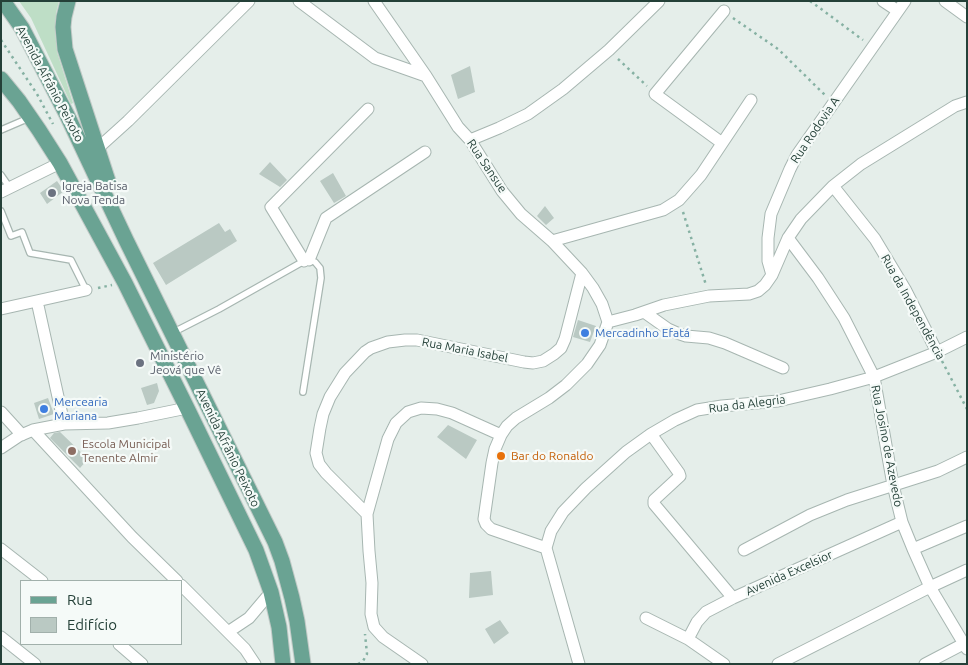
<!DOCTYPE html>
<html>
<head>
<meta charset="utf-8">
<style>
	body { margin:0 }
	#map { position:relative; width:968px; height:665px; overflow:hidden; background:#e5eeea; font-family:Ubuntu,sans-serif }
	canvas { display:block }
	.frame { position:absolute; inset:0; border:2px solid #244038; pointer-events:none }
	.legend { position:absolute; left:20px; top:580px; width:162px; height:65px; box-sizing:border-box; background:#f5faf8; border:1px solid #a1b0ab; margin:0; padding:6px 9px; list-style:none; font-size:15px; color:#244038 }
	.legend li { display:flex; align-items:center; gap:10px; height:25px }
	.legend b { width:25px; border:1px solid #a1b0ab }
</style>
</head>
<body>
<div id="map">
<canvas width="968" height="665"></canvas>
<div class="frame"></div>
<ul class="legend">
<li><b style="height:6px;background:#6aa393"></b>Rua</li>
<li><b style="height:14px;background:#bac9c3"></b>Edifício</li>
</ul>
</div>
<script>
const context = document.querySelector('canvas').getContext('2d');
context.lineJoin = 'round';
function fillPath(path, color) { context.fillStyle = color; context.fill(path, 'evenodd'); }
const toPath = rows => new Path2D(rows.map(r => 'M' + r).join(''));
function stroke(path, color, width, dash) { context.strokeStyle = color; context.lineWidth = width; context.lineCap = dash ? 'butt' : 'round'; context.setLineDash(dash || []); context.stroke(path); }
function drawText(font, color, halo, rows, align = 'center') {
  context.font = font + ' Ubuntu,sans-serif'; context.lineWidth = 4.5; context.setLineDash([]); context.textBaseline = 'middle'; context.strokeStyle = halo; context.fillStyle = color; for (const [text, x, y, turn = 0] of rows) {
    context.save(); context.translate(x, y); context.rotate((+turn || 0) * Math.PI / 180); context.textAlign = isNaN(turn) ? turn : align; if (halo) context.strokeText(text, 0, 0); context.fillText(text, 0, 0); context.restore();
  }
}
fillPath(toPath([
	[19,1,59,1,56,13,55,31,57,52,73,103,71,104,31,18]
]), '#bedec6');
fillPath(toPath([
	[470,66,475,92,458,99,451,75],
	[270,162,287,180,280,187,259,174],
	[333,173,346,196,334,203,320,181],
	[57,181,64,191,47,204,40,193],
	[545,206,554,218,546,225,537,216],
	[219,223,225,232,230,229,237,241,166,285,153,263],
	[578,320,596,326,590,342,573,337],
	[157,383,159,391,154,403,147,405,141,388],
	[48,398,54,414,39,419,34,403],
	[448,425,477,440,466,459,437,437],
	[60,432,88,459,80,468,50,438,54,433],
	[491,571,493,595,469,598,470,573],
	[500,620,509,633,494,644,485,629]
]), '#bac9c3');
const lane = toPath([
	[1,130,29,118],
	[1,175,10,188],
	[1,211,11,236,22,232,30,253,71,260,86,290],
	[172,333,219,309,304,261,309,260,315,262,320,268,321,278,303,392]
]);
const street = toPath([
	[299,1,375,58,426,76],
	[374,1,426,76,458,127,470,140,502,191,521,214,552,241,582,273,593,288,602,304,608,322],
	[883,1,898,11],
	[945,1,967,17],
	[470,140,499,128,528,114,563,89,609,50,659,1],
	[722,143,655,94,724,11],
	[97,149,128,121,249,1],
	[833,186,875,239,905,289,937,352],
	[1,192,60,163],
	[788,238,818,278,844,318,874,377,893,485,902,522,913,549,930,587,967,649],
	[552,241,663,210,679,200,701,175,751,100],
	[309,260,326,218,425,152],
	[304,261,271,207,368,109],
	[772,275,768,261,768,238,771,214,790,169,797,155,905,1],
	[37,301,64,424],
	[1,309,86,290],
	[644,312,668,329,677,333,686,336,709,338,725,343,783,368],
	[1,412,22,435],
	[33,430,132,537,177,581],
	[651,434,679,473,680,476,654,500,654,504,733,598],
	[1,448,19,436,33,430,64,424,108,423,138,418,187,408],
	[367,514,326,473,319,464,316,453,320,428,323,414,330,397,345,373,365,352,371,348,388,342,405,340,417,340,524,362,533,363,543,361,554,354,561,348,565,339,582,273],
	[546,548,491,529,486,524,484,519,492,463,495,449,501,435,507,426,516,418,549,398,566,385,587,364,600,345,608,322,635,315,664,305,709,296,749,294,758,291,765,285,772,275,788,238,801,219,833,186,861,164,955,106,967,102],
	[546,548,551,531,563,512,586,488,626,452,651,434,675,420,697,410,722,406,778,401,830,389,874,377,937,352,967,337],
	[546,548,579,664],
	[1,549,42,581],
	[913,549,967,526],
	[744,550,810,515,847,500,938,471,967,457],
	[181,585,245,649,255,664],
	[646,618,688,639,724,664],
	[228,632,249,618,271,592],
	[1,637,35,664],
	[688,639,697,622,706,612,733,598,902,522],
	[119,644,142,664],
	[422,664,383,637,374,627,371,614,372,583,369,551,367,514,388,439,396,423,408,412,421,408,437,409,452,413,501,435],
	[778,664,930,587,967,570],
	[925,664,967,642]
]);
const primary = toPath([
	[3,1,22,28,67,115,126,240,275,542,282,561,292,598,297,621,303,664],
	[68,1,64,17,63,27,65,49,109,184],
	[1,79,19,101,39,130,60,163,125,283,187,408,256,550,271,592,279,627,283,664]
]);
stroke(lane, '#a7b6b1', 8);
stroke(street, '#a7b6b1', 13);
stroke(primary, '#c2cac7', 17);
stroke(toPath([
	[810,1,817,6,863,40],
	[733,18,778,49,826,96],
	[1,40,37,94,53,124],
	[618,59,647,86],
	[683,212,706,285],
	[98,288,112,285],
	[942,361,967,409],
	[358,664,363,661,367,654,365,634]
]), '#86b1a3', 2.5, [2.5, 4]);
stroke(lane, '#fff', 5.5);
stroke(street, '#fff', 11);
stroke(primary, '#6aa393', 15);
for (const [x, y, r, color] of [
	[52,193,5,"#6b7280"],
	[585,333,5,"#3f7fe0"],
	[140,363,5,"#6b7280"],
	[44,409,5,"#3f7fe0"],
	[72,451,5,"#8d6e63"],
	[501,456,5,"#e8710a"]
]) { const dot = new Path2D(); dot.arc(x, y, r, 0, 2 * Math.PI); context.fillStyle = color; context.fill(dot); stroke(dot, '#f5faf8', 2); }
drawText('12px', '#244038', '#f5faf8', [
	["Avenida Afrânio Peixoto",50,84,62],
	["Rua Rodovia A",815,130,-56],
	["Rua Sansue",487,166,56],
	["Rua da Independência",913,307,61],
	["Rua Maria Isabel",465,350,11],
	["Rua da Alegria",747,404,-7],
	["Rua Josino de Azevedo",887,446,79],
	["Avenida Afrânio Peixoto",228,448,64],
	["Avenida Excelsior",789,573,-24]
]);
drawText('12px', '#5b616d', '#f5faf8', [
	["Igreja Batisa",62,186],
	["Nova Tenda",62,200],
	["Ministério",150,356],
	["Jeová que Vê",150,370]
], 'left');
drawText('12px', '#366cbe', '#f5faf8', [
	["Mercadinho Efatá",595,333],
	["Mercearia",54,402],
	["Mariana",54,416]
], 'left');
drawText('12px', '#785e54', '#f5faf8', [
	["Escola Municipal",82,444],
	["Tenente Almir",82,458]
], 'left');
drawText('12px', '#c56008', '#f5faf8', [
	["Bar do Ronaldo",511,456]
], 'left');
</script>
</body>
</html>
